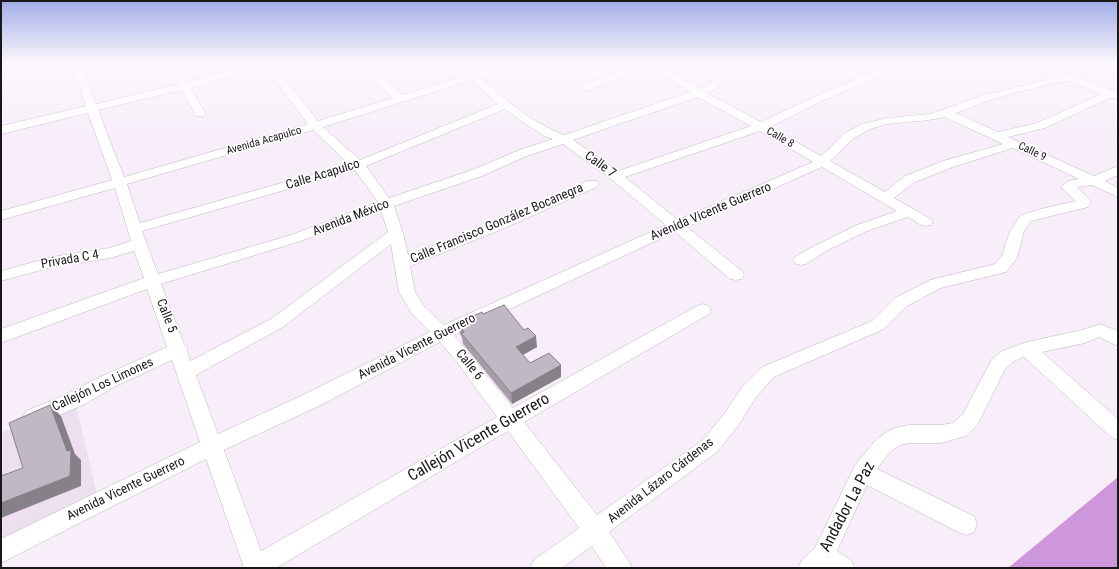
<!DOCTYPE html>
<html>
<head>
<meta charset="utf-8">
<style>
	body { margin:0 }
	#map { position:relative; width:1119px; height:569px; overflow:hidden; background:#f7eef9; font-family:"Roboto Condensed",sans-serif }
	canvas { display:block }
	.frame { position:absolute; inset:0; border:2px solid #1a171b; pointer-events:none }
</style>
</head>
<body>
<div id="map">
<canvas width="1119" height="569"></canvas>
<div class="frame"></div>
</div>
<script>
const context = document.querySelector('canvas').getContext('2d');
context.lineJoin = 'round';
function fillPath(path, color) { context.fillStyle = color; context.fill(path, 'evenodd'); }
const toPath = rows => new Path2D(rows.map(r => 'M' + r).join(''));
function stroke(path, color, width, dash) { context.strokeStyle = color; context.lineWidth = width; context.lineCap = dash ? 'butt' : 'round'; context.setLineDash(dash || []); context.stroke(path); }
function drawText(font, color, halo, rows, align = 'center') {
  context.font = font + ' "Roboto Condensed",sans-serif'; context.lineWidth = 3.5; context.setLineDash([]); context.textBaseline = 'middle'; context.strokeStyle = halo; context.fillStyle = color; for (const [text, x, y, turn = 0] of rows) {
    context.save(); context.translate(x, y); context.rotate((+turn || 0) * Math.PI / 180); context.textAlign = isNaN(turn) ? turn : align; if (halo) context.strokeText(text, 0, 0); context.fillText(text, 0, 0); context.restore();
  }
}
fillPath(toPath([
	[75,401,97,494,1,543,1,433]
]), '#eddff0');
fillPath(toPath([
	[1118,477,1118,568,1008,568]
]), '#ce97db');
const minor = toPath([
	[1,63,18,63,17,65,1,69,1,63],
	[72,63,82,63,96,104,179,84,166,65,167,63,175,63,188,82,258,63,275,63,274,65,318,121,393,98,358,63,369,63,402,95,467,75,454,63,465,63,476,73,513,63,531,63,530,65,481,78,510,103,532,119,552,130,564,135,690,92,649,67,588,90,584,91,579,88,580,86,640,63,657,63,700,89,710,84,713,79,709,70,703,63,714,63,719,69,723,79,718,88,707,93,761,122,814,97,855,80,821,63,835,63,863,76,894,63,908,63,907,65,822,101,770,127,821,156,845,133,862,124,887,118,929,114,942,110,984,95,1058,77,1029,65,1028,63,1042,63,1069,74,1092,63,1106,63,1078,77,1118,93,1118,99,1110,98,1045,128,1008,137,1094,176,1118,166,1118,175,1105,181,1118,188,1118,197,1092,185,1077,187,1091,201,1088,207,1031,221,1024,231,1017,258,1006,272,941,288,907,306,884,329,774,377,756,397,738,426,717,452,609,532,628,560,632,568,606,568,592,546,562,568,530,568,534,560,579,528,508,431,276,568,242,568,243,565,206,459,1,563,1,539,200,442,172,360,114,387,83,405,40,423,33,425,26,423,23,417,26,411,69,393,100,377,167,347,147,289,1,343,1,329,144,278,134,251,110,258,52,267,1,281,1,271,52,257,109,248,131,241,115,188,1,220,1,211,112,180,88,113,1,134,1,126,86,106,72,63],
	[265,67,308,124,124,177,98,110,182,90,196,116,204,116,206,114,191,88,265,67],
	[472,80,498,104,360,160,323,127,472,80],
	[1069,81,1101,94,1037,123,998,132,956,113,992,99,1050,84,1069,81],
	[698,97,751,126,618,171,573,140,698,97],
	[505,109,524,123,544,136,553,139,519,150,472,170,389,198,366,166,505,109],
	[945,117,1003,144,943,161,905,176,885,192,830,161,853,139,870,129,887,124,929,120,945,117],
	[313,130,349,164,140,223,127,184,313,130],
	[760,131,813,162,678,220,625,177,760,131],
	[563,144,611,179,666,225,444,325,424,306,415,292,410,266,500,230,597,187,599,184,597,181,587,181,490,224,408,255,403,233,394,206,482,176,527,156,563,144],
	[1013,148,1079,179,1068,181,1061,187,1076,201,1041,209,1021,215,1010,231,1002,256,995,264,930,280,895,298,872,321,762,367,742,387,724,414,703,440,597,515,524,422,709,314,711,310,709,306,703,304,697,306,513,408,454,335,675,232,730,279,736,280,742,279,744,275,742,271,687,227,822,167,897,211,857,225,816,245,796,256,793,260,796,264,801,265,806,264,826,251,867,231,908,217,921,225,926,226,931,225,933,222,931,219,894,198,915,182,953,167,1013,148],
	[355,170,378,202,291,235,158,274,142,231,355,170],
	[381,211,388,232,271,319,190,361,187,351,188,349,184,344,161,284,301,241,381,211],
	[391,244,399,292,412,314,430,332,307,393,218,434,196,375,283,327,391,244],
	[440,342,457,362,497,417,261,551,224,450,321,405,440,342],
	[767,63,779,63,762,77,754,77,753,75,754,73,767,63],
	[1100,324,1118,331,1118,346,1099,337,1085,343,1042,352,1118,419,1118,440,1111,437,1024,357,1014,361,1005,369,977,426,966,436,941,443,909,443,900,445,890,452,877,469,974,516,977,524,974,532,966,535,958,532,867,485,837,551,851,560,855,568,798,568,802,560,815,548,855,465,876,440,888,431,895,428,909,425,941,425,953,423,963,414,992,359,1002,351,1027,342,1082,330,1100,324]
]);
stroke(minor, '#beb6c0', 1);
fillPath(minor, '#fff');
fillPath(toPath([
	[483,314,537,347,523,355,530,363,561,365,561,377,512,404,463,344,462,338,460,334,458,323]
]), '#a59ea7');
fillPath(toPath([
	[536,336,537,347,517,358,516,347],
	[561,365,561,377,512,404,511,393],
	[50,405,61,416,75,454,81,460,81,486,1,518,1,503,67,451]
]), '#868188');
const building = toPath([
	[504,305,524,330,528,328,536,336,516,347,530,363,549,353,561,365,511,393,461,333,464,332,458,323,482,312,483,314,504,305],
	[50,405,67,451,71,450,70,476,1,503,1,476,23,468,9,423,50,405]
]);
fillPath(building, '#c0b8c2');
stroke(building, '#868188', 1);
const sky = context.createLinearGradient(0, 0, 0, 143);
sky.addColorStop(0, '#a1ace7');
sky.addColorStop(0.44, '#fbf7fc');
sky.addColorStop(1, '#fbf7fc00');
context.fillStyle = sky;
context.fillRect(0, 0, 1119, 143);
drawText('11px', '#1a171b', '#fff', [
	["Calle 8",780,138,30],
	["Avenida Acapulco",264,141,-16],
	["Calle 9",1032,152,25]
]);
drawText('13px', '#1a171b', '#fff', [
	["Calle 7",600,165,36],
	["Calle Acapulco",323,175,-17],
	["Avenida Vicente Guerrero",711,212,-23],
	["Avenida México",351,218,-21],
	["Calle Francisco González Bocanegra",497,224,-23],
	["Privada C 4",70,260,-10],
	["Calle 5",166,316,69],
	["Avenida Vicente Guerrero",417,347,-27],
	["Calle 6",469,365,51],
	["Callejón Los Limones",103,385,-25],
	["Avenida Lázaro Cárdenas",661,481,-38],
	["Avenida Vicente Guerrero",126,489,-26]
]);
drawText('16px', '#1a171b', '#fff', [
	["Callejón Vicente Guerrero",479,438,-30],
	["Andador La Paz",848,507,-62]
]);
</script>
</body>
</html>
